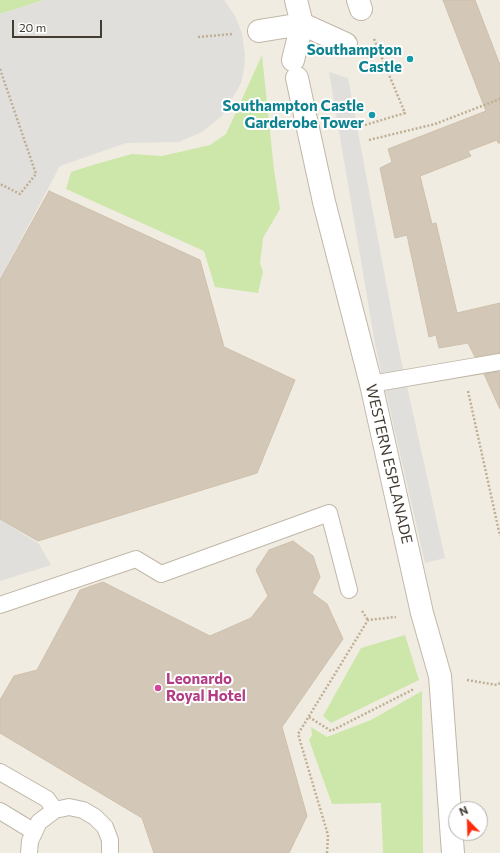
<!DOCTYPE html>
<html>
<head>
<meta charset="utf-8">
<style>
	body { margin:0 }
	#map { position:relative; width:500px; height:853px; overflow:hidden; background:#f1ece2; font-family:Commissioner,sans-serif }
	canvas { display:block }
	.north { position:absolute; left:448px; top:801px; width:40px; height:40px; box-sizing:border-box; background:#fff; border:1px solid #b4b1ad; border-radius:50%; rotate:337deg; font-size:11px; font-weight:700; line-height:16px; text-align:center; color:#433c32 }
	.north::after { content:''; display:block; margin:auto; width:14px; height:18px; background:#ff2c0c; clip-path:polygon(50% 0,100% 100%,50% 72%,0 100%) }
	.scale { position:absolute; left:12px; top:20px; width:90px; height:18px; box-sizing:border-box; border:2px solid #433c32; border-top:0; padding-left:5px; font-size:12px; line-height:14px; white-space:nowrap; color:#433c32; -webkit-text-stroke:3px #fff; paint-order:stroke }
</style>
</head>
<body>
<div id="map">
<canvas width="500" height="853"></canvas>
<div class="north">N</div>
<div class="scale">20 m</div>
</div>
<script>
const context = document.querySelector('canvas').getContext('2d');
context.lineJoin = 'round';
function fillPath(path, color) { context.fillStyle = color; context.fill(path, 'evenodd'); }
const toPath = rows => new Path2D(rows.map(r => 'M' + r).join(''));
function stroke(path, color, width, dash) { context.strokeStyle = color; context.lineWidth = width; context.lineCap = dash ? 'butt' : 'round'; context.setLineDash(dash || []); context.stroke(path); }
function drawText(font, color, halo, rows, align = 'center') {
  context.font = font + ' Commissioner,sans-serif'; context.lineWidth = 4; context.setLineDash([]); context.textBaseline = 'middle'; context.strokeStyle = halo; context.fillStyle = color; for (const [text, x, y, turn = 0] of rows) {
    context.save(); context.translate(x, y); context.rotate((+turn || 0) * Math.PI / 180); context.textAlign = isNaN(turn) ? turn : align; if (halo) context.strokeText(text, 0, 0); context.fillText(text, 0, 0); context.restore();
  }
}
fillPath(toPath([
	[0,0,44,0,0,14],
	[262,55,274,170,280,209,263,238,260,263,263,272,258,293,215,287,204,251,66,189,71,172,96,164,132,154,162,156,210,145,226,134],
	[405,635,419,680,331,723,323,716,361,648],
	[422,691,423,853,383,853,381,803,332,804,309,740,312,735,311,727,327,737,371,720]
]), '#cce7a9');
fillPath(toPath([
	[44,0,224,0,235,16,242,33,245,55,244,69,241,83,223,115,202,132,179,142,126,143,60,166,0,279,0,14],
	[329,72,348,78,397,341,445,558,425,563,375,344],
	[0,519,39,544,51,565,0,581]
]), '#e1dfdb');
const building = toPath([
	[443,0,475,0,500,65,500,143,498,143,497,140,468,151,471,156,420,176,432,224,436,223,457,313,500,303,500,353,475,357,468,343,439,348,436,335,429,337,407,235,395,238,380,168,392,162,388,149,486,111,443,0],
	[49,191,200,260,224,347,295,380,257,473,38,541,0,519,0,280,49,191],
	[500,372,500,409,484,374,500,372],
	[293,541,313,556,320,577,312,593,327,604,343,639,282,727,307,816,289,853,154,853,142,818,0,733,0,700,14,676,37,670,80,590,103,582,210,636,251,618,268,596,256,570,269,550,293,541]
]);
fillPath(building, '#d3c8b7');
stroke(building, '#cebfaa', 1);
const lane = toPath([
	[371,384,500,362],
	[0,605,136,559,161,574,329,513,349,590],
	[0,772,47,799,55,810],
	[0,811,33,831],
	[29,853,30,841,39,822,55,810,69,807,83,810,95,817,105,827,110,840,110,853]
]);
const street = toPath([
	[358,0,361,9],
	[259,31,302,24,346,44],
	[293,60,302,24,296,0],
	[297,78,324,202,371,384,422,613,440,676,453,853]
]);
stroke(lane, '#c0b7a7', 18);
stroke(street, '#c0b7a7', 24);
stroke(toPath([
	[198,37,233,34],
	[0,69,36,174,20,194,0,184],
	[365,125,405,113,374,39],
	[369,140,435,124,500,99],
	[468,391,500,536],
	[362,611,368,620],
	[467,680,497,685,500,683],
	[309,717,331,731,414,689],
	[327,853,328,835,298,734,368,620,396,617]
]), '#bfaf95', 2.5, [2, 2]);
stroke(lane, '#fff', 16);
stroke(street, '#fff', 22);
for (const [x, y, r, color] of [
	[410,59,4,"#0f9aa8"],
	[372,115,4,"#0f9aa8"],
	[158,688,4,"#d1479c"]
]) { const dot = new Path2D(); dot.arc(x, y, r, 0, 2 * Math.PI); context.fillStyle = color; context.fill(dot); stroke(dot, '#fff', 1.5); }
drawText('bold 15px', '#0d838f', '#fff', [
	["Southampton",402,50],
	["Castle",402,67],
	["Southampton Castle",364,106],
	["Garderobe Tower",364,123]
], 'right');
drawText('15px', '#433c32', '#fff', [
	["WESTERN ESPLANADE",389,464,77]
]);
drawText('bold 15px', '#b23c85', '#fff', [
	["Leonardo",166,679],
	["Royal Hotel",166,696]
], 'left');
</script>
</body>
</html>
